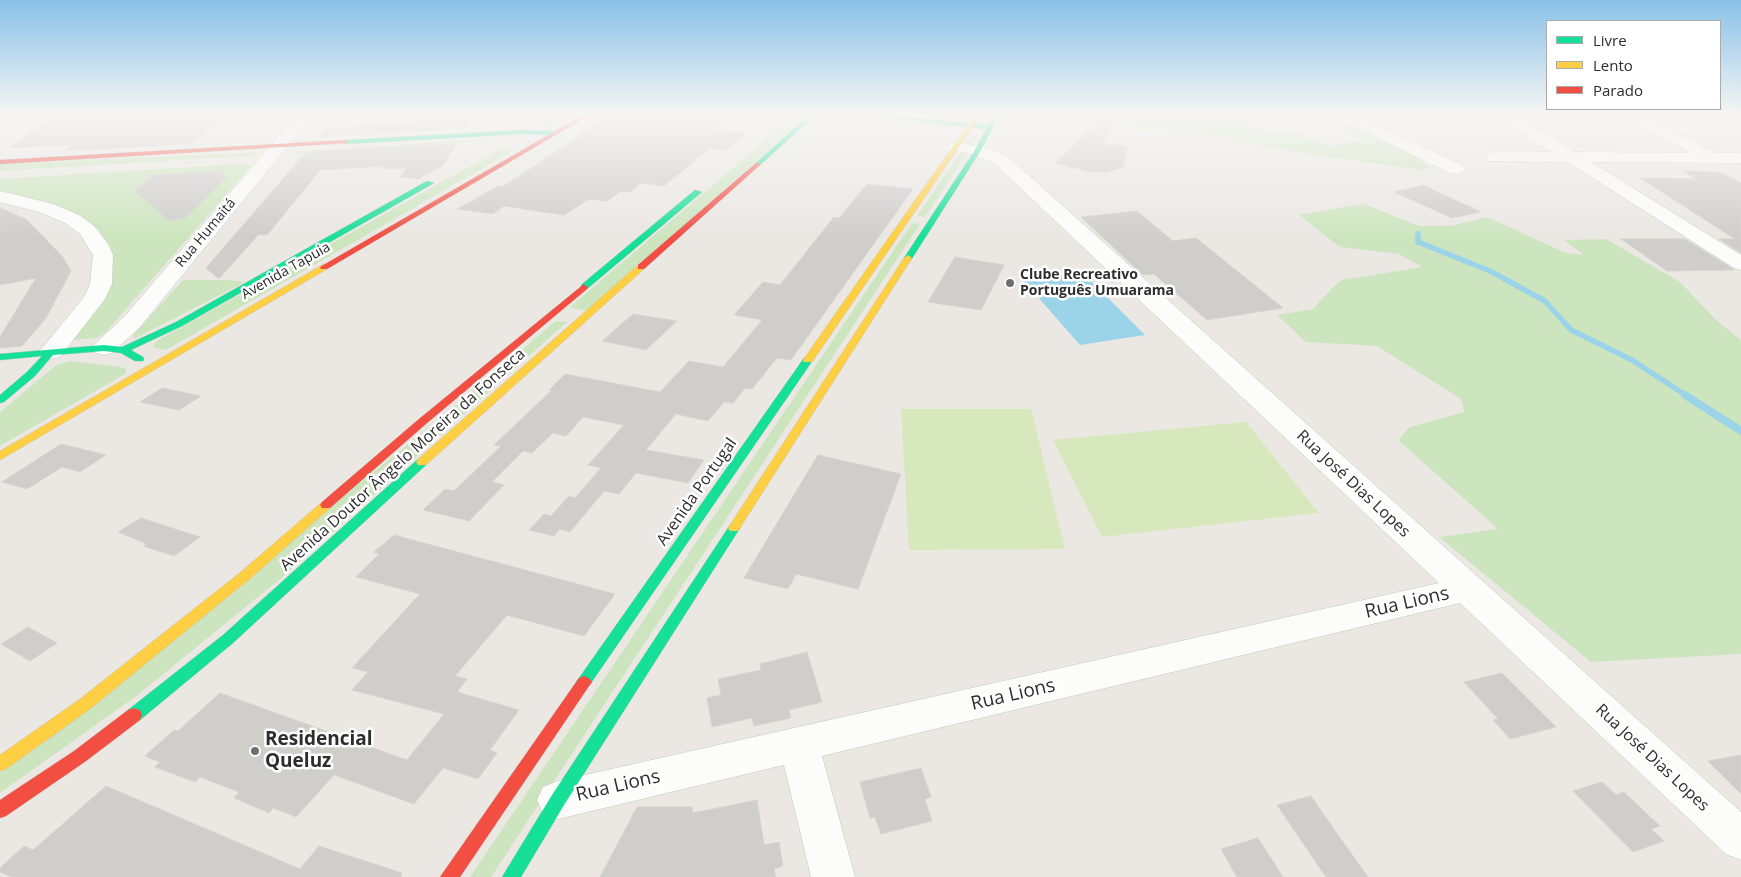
<!DOCTYPE html>
<html>
<head>
<meta charset="utf-8">
<style>
	body { margin:0 }
	#map { position:relative; width:1741px; height:877px; overflow:hidden; background:#ebe8e4; font-family:"Open Sans",sans-serif }
	canvas { display:block }
	.legend { position:absolute; left:1546px; top:20px; width:175px; height:90px; box-sizing:border-box; background:#fff; border:1px solid #ababab; margin:0; padding:6px 9px; list-style:none; font-size:15px; color:#2d2d2d }
	.legend li { display:flex; align-items:center; gap:10px; height:25px }
	.legend b { width:25px; border:1px solid #ababab }
</style>
</head>
<body>
<div id="map">
<canvas width="1741" height="877"></canvas>
<ul class="legend">
<li><b style="height:6px;background:#16e098"></b>Livre</li>
<li><b style="height:6px;background:#ffcf43"></b>Lento</li>
<li><b style="height:6px;background:#f24e42"></b>Parado</li>
</ul>
</div>
<script>
const context = document.querySelector('canvas').getContext('2d');
context.lineJoin = 'round';
function fillPath(path, color) { context.fillStyle = color; context.fill(path, 'evenodd'); }
const toPath = rows => new Path2D(rows.map(r => 'M' + r).join(''));
function stroke(path, color, width, dash) { context.strokeStyle = color; context.lineWidth = width; context.lineCap = dash ? 'butt' : 'round'; context.setLineDash(dash || []); context.stroke(path); }
function drawText(font, color, halo, rows, align = 'center') {
  context.font = font + ' "Open Sans",sans-serif'; context.lineWidth = 5; context.setLineDash([]); context.textBaseline = 'middle'; context.strokeStyle = halo; context.fillStyle = color; for (const [text, x, y, turn = 0] of rows) {
    context.save(); context.translate(x, y); context.rotate((+turn || 0) * Math.PI / 180); context.textAlign = isNaN(turn) ? turn : align; if (halo) context.strokeText(text, 0, 0); context.fillText(text, 0, 0); context.restore();
  }
}
fillPath(toPath([
	[556,115,575,115,551,129,535,128],
	[795,115,808,115,588,310,581,310,570,307],
	[1136,115,1236,115,1272,132,1300,133,1329,146,1362,140,1329,124,1346,121,1414,156,1431,168,1421,170,1287,151,1237,139,1187,131,1124,129],
	[973,134,979,135,925,217,917,216],
	[497,138,493,140,292,154,288,152],
	[501,149,516,149,166,350,153,347,155,342],
	[261,152,251,156,0,171,0,164],
	[239,164,252,165,105,333,97,338,73,340,83,323,112,256,110,246,98,229,89,222,0,192,0,179],
	[1364,204,1419,226,1451,226,1487,217,1566,253,1584,255,1564,240,1606,239,1680,282,1716,320,1741,340,1741,654,1591,662,1439,537,1498,529,1398,440,1410,427,1464,412,1461,399,1377,346,1306,342,1277,315,1313,309,1332,288,1342,280,1422,267,1399,254,1340,247,1299,215],
	[912,223,920,224,491,877,470,877],
	[183,280,227,280,245,282,134,339,133,335],
	[556,321,567,322,279,580,135,697,0,793,0,772,459,403],
	[70,361,121,367,126,369,126,371,125,374,0,446,0,412,55,366]
]), '#cde5bf');
fillPath(toPath([
	[901,409,1031,409,1065,549,909,550],
	[1246,422,1319,513,1102,537,1053,440]
]), '#d7e8bc');
fillPath(toPath([
	[1081,271,1145,335,1080,345,1022,279]
]), '#9bd4e9');
stroke(toPath([
	[1418,233,1418,237]
]), '#9bd4e9', 4.5);
stroke(toPath([
	[1418,236,1418,242,1490,271,1545,301,1571,330,1632,360,1687,396]
]), '#9bd4e9', 5.5);
stroke(toPath([
	[1685,395,1741,431]
]), '#9bd4e9', 8);
const building = toPath([
	[57,115,122,115,120,117,222,115,192,144,83,150,85,149,65,150,72,144,8,148,57,115],
	[426,115,475,115,467,128,318,137,325,129,350,128,351,125,412,122,413,119,424,118,426,115],
	[610,115,702,115,728,118,713,129,746,133,725,150,710,148,664,186,641,183,630,192,621,191,607,201,589,199,564,215,504,206,493,214,458,209,498,186,502,187,581,136,576,136,610,115],
	[1105,115,1116,115,1103,144,1128,146,1123,167,1107,172,1087,171,1055,163,1105,115],
	[457,143,443,165,418,179,401,177,406,168,381,169,383,166,320,170,268,234,258,235,219,279,206,268,306,152,457,143],
	[225,171,220,176,228,176,185,218,169,221,135,191,153,175,225,171],
	[1683,171,1720,172,1741,183,1741,253,1719,239,1735,239,1640,178,1696,179,1683,171],
	[867,184,913,189,791,360,777,358,752,389,745,388,733,403,724,402,708,421,676,414,646,450,704,460,688,483,636,473,619,494,604,491,570,532,560,529,554,536,529,530,544,514,551,516,569,496,575,498,601,468,588,465,624,425,583,417,566,436,553,433,532,453,523,451,492,482,504,485,469,521,423,510,445,489,454,491,501,446,494,445,552,390,549,390,565,374,660,392,689,361,723,367,762,320,734,315,763,282,780,285,834,217,839,218,867,184],
	[1423,185,1481,212,1452,218,1394,192,1423,185],
	[0,208,26,219,63,257,71,271,46,318,22,346,0,348,0,337,36,278,0,285,0,208],
	[1137,211,1173,241,1196,238,1283,308,1207,320,1154,274,1143,275,1081,217,1137,211],
	[1621,239,1685,239,1735,270,1667,271,1621,239],
	[955,257,1004,265,981,310,928,302,955,257],
	[633,314,677,321,646,350,602,341,633,314],
	[162,388,201,396,179,410,140,402,162,388],
	[61,444,106,455,80,472,62,467,27,489,2,482,61,444],
	[818,455,901,474,858,589,796,574,788,589,744,578,818,455],
	[141,518,200,537,174,556,143,546,147,544,118,532,141,518],
	[394,535,615,594,584,636,507,615,455,676,467,679,457,692,519,710,490,750,497,753,478,779,443,768,414,804,334,775,296,817,273,808,269,813,234,798,239,792,200,777,195,782,155,767,160,762,145,756,174,730,178,731,220,693,407,760,444,714,352,690,368,672,352,668,420,594,356,577,379,554,374,552,394,535],
	[28,627,57,643,30,661,1,644,28,627],
	[807,652,822,702,789,710,791,718,754,726,752,718,712,727,707,698,721,695,718,679,761,670,760,664,807,652],
	[1502,673,1556,727,1510,739,1493,720,1498,719,1464,682,1502,673],
	[1741,755,1741,794,1708,761,1741,755],
	[921,768,931,797,925,799,932,821,881,834,875,817,870,818,860,782,921,768],
	[1602,782,1616,795,1624,792,1660,826,1651,829,1664,841,1633,852,1573,791,1602,782],
	[106,786,300,869,319,846,402,873,401,877,12,877,0,872,0,868,24,846,33,850,106,786],
	[1311,796,1331,825,1368,877,1326,877,1277,805,1311,796],
	[757,800,764,845,779,842,783,866,774,869,776,877,600,877,637,807,692,807,693,813,757,800],
	[1258,838,1283,877,1237,877,1221,849,1258,838]
]);
fillPath(building, '#d0cecb');
stroke(building, '#d6d4d0', 1);
const street = toPath([
	[297,115,313,115,140,327,112,353,104,355,96,353,92,348,96,343,124,317,297,115],
	[1334,115,1354,115,1462,165,1465,169,1462,173,1456,174,1450,173,1337,118,1334,115],
	[1497,115,1514,115,1575,152,1691,153,1624,118,1621,115,1640,115,1715,153,1741,153,1741,163,1591,162,1741,255,1741,270,1734,268,1568,162,1488,161,1486,157,1488,153,1494,152,1552,152,1499,118,1497,115],
	[956,142,984,147,1007,156,1741,812,1741,860,1726,854,1460,603,822,756,855,877,811,877,784,765,558,819,543,813,537,800,543,787,558,781,1439,583,995,164,974,154,950,150,948,147,950,144,956,142],
	[0,191,53,204,79,215,94,226,108,244,113,255,112,284,105,299,60,357,51,359,42,357,39,352,84,297,90,284,93,255,80,234,65,223,39,212,0,202,0,191]
]);
const fast = toPath([
	[809,115,816,115,760,165,756,165,756,163,809,115],
	[868,115,888,115,987,125,993,116,998,117,981,150,911,260,908,261,904,258,975,150,986,129,871,117,868,115],
	[521,130,553,131,556,133,553,135,521,134,346,144,343,142,346,140,521,130],
	[427,181,434,183,182,326,131,350,143,357,144,359,143,361,135,361,121,353,104,351,53,355,35,376,4,402,0,403,0,395,27,372,42,356,0,360,0,354,104,345,122,347,176,322,427,181],
	[695,190,702,192,587,289,581,289,581,285,695,190],
	[808,357,813,360,589,686,584,688,579,686,576,682,579,678,804,358,808,357],
	[422,458,428,462,426,465,233,643,140,720,134,722,128,720,126,715,128,710,223,635,418,459,422,458],
	[734,524,738,525,740,528,564,805,521,877,502,877,552,795,730,525,734,524]
]);
const slow = toPath([
	[975,115,981,115,812,362,804,362,803,360,975,115],
	[908,255,912,258,738,531,730,531,728,528,730,525,904,258,908,255],
	[324,264,327,265,327,269,0,460,0,451,324,264],
	[641,264,644,265,644,269,426,465,418,465,416,462,418,459,638,265,641,264],
	[326,501,332,505,330,508,252,577,90,709,6,769,0,771,0,755,80,699,242,571,322,502,326,501]
]);
const jam = toPath([
	[583,115,590,115,327,269,321,269,320,267,583,115],
	[346,140,348,141,348,143,0,164,0,160,346,140],
	[756,163,761,164,644,269,638,269,638,265,756,163],
	[584,284,588,287,587,289,427,423,330,508,322,508,320,505,322,502,419,419,584,284],
	[584,676,589,678,592,682,589,686,460,877,440,877,579,678,584,676],
	[134,708,140,710,142,715,140,720,86,761,6,816,0,818,0,800,74,751,128,710,134,708]
]);
stroke(street, '#c5c4c4', 1);
stroke(fast, '#c5c4c4', 1);
stroke(slow, '#c5c4c4', 1);
stroke(jam, '#c5c4c4', 1);
fillPath(street, '#fcfcfb');
fillPath(fast, '#16e098');
fillPath(slow, '#ffcf43');
fillPath(jam, '#f24e42');
const sky = context.createLinearGradient(0, 0, 0, 238);
sky.addColorStop(0, '#89c1e8');
sky.addColorStop(0.48, '#f6f5f3');
sky.addColorStop(1, '#f6f5f300');
context.fillStyle = sky;
context.fillRect(0, 0, 1741, 238);
for (const [x, y, r, color] of [
	[1010,283,5,"#706e6d"],
	[255,751,5,"#706e6d"]
]) { const dot = new Path2D(); dot.arc(x, y, r, 0, 2 * Math.PI); context.fillStyle = color; context.fill(dot); stroke(dot, '#fff', 2); }
drawText('14px', '#2d2d2d', '#fff', [
	["Rua Humaitá",206,233,-50],
	["Avenida Tapuia",286,271,-30]
]);
drawText('bold 14px', '#2d2d2d', '#fff', [
	["Clube Recreativo",1020,275],
	["Português Umuarama",1020,291]
], 'left');
drawText('16px', '#2d2d2d', '#fff', [
	["Avenida Doutor Ângelo Moreira da Fonseca",403,460,-42],
	["Rua José Dias Lopes",1353,484,43],
	["Avenida Portugal",697,492,-55],
	["Rua José Dias Lopes",1652,758,43]
]);
drawText('19px', '#2d2d2d', '#fff', [
	["Rua Lions",1407,603,-13],
	["Rua Lions",1013,695,-13],
	["Rua Lions",618,786,-13]
]);
drawText('bold 19px', '#2d2d2d', '#fff', [
	["Residencial",265,740],
	["Queluz",265,762]
], 'left');
</script>
</body>
</html>
